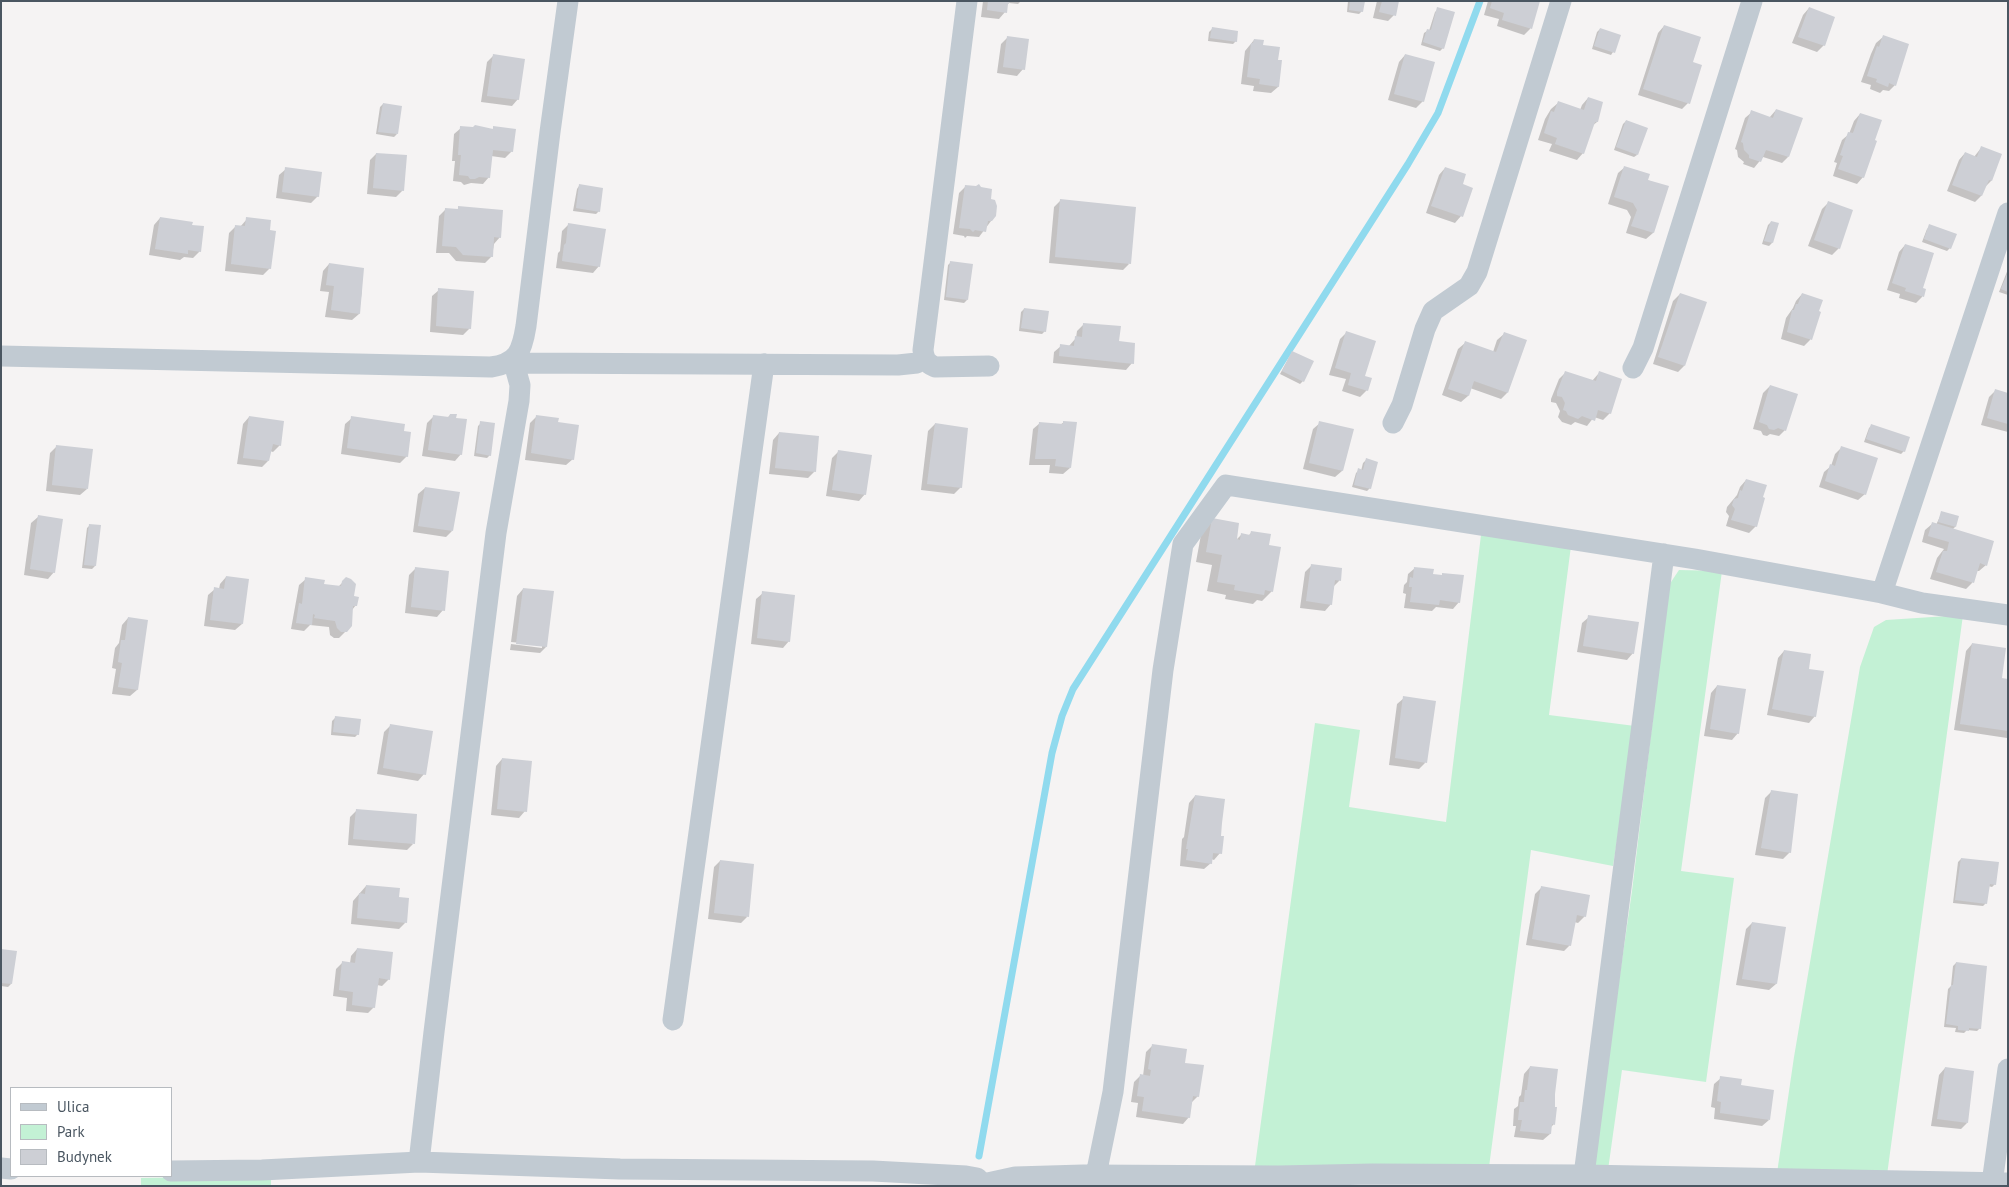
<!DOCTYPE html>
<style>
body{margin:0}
#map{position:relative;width:2009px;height:1187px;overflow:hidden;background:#f5f3f3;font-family:"PT Sans",sans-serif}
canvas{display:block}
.frame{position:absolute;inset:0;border:2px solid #4a5661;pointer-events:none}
.legend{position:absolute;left:10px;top:1087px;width:162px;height:90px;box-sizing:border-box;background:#fff;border:1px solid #b7bbc0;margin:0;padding:6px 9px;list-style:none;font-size:15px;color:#4a5661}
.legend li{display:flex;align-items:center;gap:10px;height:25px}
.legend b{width:25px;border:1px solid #b7bbc0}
</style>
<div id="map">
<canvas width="2009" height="1187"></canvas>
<div class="frame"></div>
<ul class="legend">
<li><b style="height:6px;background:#c1cad2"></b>Ulica</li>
<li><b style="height:14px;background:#c3f1d5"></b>Park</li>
<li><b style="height:14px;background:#cdcfd5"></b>Budynek</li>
</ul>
</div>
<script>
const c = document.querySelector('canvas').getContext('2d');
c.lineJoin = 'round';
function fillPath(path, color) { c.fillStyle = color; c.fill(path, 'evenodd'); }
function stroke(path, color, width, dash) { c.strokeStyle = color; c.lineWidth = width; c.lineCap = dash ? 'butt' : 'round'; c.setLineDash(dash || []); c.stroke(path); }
const green = new Path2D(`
 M1481,535L1571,546L1549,715L1635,726L1613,866L1531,850L1489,1167L1255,1166L1315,723L1360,730L1349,807L1446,822Z
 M1679,570L1722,571L1681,871L1734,878L1706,1082L1622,1070L1608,1170L1592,1168L1632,891L1669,585Z
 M1963,615L1887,1175L1777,1173L1794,1057L1860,667L1874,627L1886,620Z
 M271,1176V1186H141V1178Z`);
const shadow = new Path2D(`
 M983,1H1021L1018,4L1009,3L1007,5L1005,12L999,19L981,17Z
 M1348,1H1364L1362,11L1359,14L1347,12Z
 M1377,1H1398L1394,15L1388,21L1373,18Z
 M1488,1H1539L1530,29L1524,35L1497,26L1499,19L1484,15Z
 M1809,8L1824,45L1817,52L1792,43L1803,15Z
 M1438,9L1443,48L1440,51L1421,45L1424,33L1427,31H1429L1435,12Z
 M1664,26L1691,63L1688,103L1682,109L1638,95L1658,33Z
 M1212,29L1236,41L1233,44L1208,41L1209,32Z
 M1600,29L1613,52L1611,55L1592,49L1597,32Z
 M1883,37L1895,85L1889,91L1883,90L1880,93L1870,89L1871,85L1861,82L1871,54L1876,43Z
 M1007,38L1023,69L1017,76L997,73L1001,44Z
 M1254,40L1277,61H1281L1278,87L1271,93L1253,91L1254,86L1241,84L1245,51Z
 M1405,55L1423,101L1416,108L1388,100L1399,62Z
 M493,56L518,99L512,106L481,102L487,62Z
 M1588,98L1597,122L1592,126L1583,153L1577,160L1549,151L1552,144L1538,140L1545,119L1551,109L1558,103L1580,110L1582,105Z
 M383,104L397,134L394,137L376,134L380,107Z
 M1776,110L1788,157L1782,163L1763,157L1754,168L1743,164L1744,162L1738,157L1737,150L1735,149L1745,118L1752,112L1769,118Z
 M1860,114L1863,177L1857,184L1833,176L1837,163L1834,162L1842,140L1849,134L1854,121Z
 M1626,121L1637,155L1634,157L1614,150L1623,124Z
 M461,128L491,130L494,128L512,151L505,158L491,156L489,177L483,184L471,183L464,185L461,182L453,181L455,161H452L454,134Z
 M1981,148L2001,155L1991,181L1985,187L1981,196L1975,202L1947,191L1959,160L1965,153L1974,157Z
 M376,154L403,190L396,197L367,194L370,160Z
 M1625,167L1647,180L1667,187L1653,233L1646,239L1626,233L1631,217L1627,210L1608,204L1618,173Z
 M1445,168L1461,185V216L1455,223L1426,213L1439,175Z
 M286,169L318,196L311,203L276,198L279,175Z
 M579,186L599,211L596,214L573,211L577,189Z
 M966,186L991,221L979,237L967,236L965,238L964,236L953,234L959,193Z
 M1061,200L1129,264L1123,270L1049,263L1054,207Z
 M1828,203L1839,248L1832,255L1808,246L1822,209Z
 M459,208L500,237L494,244L492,256L485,263L456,261L449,253H436L439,216L445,210H456Z
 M160,218L200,251L193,258L184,257L180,260L149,255L154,225Z
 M247,219L268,231L270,268L263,275L225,271L229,233L236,226L240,227Z
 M1771,222L1772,243L1769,246L1762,244L1768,225Z
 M568,225L599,266L593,273L556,268L558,253L560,251L562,231Z
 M1930,226L1950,248L1947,251L1922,242L1927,229Z
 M1905,245L1922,289L1925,290L1922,297L1916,303L1899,298L1900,294L1887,290L1899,252Z
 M951,262L967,300L964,303L944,300L948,265Z
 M329,264L362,290L359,314L352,320L325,317L329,292L320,291L323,271Z
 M2008,269V295L1999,292Z
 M439,290L470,328L463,335L430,332L432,296Z
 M1680,294L1684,366L1678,372L1653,364L1673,301Z
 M1802,294L1819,313L1810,340L1804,346L1781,339L1786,318L1793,308L1796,301Z
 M1024,309L1045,331L1042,334L1019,331L1021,312Z
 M1084,324L1118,342L1132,363L1126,370L1053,363L1054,352L1061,346H1069L1076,338L1077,331Z
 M1346,333L1364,377L1367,390L1360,397L1342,391L1346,379L1329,375L1340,339Z
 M1504,334L1507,393L1501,399L1470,388L1468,396L1461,402L1442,395L1458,349L1465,343L1493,352L1497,340Z
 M1292,352L1303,381L1300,384L1280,374Z
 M1565,373L1592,381L1599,373L1610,413L1603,420L1594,417L1587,426L1575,422L1571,425L1562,422L1558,417L1560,411L1556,403L1551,402V399L1559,379Z
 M1770,386L1785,430L1779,436L1770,434L1767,436L1763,435L1761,431L1753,429L1763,393Z
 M1995,391L2008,394V432L1981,425L1989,397Z
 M450,415L461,454L455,461L422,456L427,423L434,416L447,418Z
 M537,416L557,423L573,459L566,465L525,460L530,423Z
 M249,417L280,445L273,452L270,451L268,461L262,467L237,464L243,424Z
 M352,418L402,432L407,456L400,463L341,454L345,424Z
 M1064,422L1070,468L1063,474L1049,473L1050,465H1029L1033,429L1040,423L1060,425Z
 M481,423L490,455L487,458L474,456L478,426Z
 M1320,423L1352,430L1342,471L1335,477L1303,469L1313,429Z
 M935,424L961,487L954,494L921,490L928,431Z
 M1872,425L1904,451L1901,454L1864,442L1869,428Z
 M779,433L815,471L808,478L769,474L773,440Z
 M57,446L87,489L80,495L46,491L50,453Z
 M1842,447L1865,494L1858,500L1819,487L1824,472L1831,466L1835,454Z
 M838,452L865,494L859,501L826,496L832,458Z
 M1366,460L1370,488L1367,491L1352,487L1356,473L1359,470L1361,471L1363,463Z
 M1746,480L1756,526L1749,533L1726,526L1729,516L1726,512L1727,507L1737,495L1740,487Z
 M425,488L452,531L446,537L413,532L418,494Z
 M1942,512L1958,517L1955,527L1952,530L1986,565L1979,571H1976L1972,583L1966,589L1930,579L1937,558L1944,549L1922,542L1925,530L1932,524L1936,525Z
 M38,517L54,572L48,579L24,575L31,523Z
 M1212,519L1235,541L1241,535L1248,536L1252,532L1268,546L1272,591L1262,601L1257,600L1253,604L1225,599L1226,595L1207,591L1212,565L1196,562L1202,529Z
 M90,525L95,566L92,569L82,568L87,528Z
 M1312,565L1341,569L1339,581L1333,587L1331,604L1325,611L1300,608L1305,572Z
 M416,568L443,610L437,617L405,613L409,575Z
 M1415,568L1431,575L1441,576L1443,574L1459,602L1453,609L1436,607L1432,611L1404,608L1406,594L1403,593L1404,585L1407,582L1408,574Z
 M226,577L242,624L235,630L204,626L208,595L215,589H219L220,584Z
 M306,579L323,585L338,587L346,579L356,605L352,610L346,631L339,638H334L330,635L329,627L310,625L304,631L291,629L299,585Z
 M523,589L546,647L540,653L510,650L511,644L542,648V645L511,642L517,596Z
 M763,593L789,641L783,648L751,644L756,599Z
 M1589,617L1633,653L1627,660L1577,652L1582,623Z
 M128,618L137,690L130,696L112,694L116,669L112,668L115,648L119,643L122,625Z
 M1972,644L2000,679L2008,680L2007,738L1954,730L1966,651Z
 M1784,651L1808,670L1815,716L1809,723L1767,715L1778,658Z
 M1717,686L1738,733L1732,740L1704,736L1711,693Z
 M1404,698L1425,763L1419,769L1389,765L1397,704Z
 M335,718L358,734L355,737L331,735L332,721Z
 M391,725L424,774L418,781L377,774L384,732Z
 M502,759L525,811L519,818L491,815L496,766Z
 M1771,792L1790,852L1783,859L1755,855L1765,798Z
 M1195,796L1220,823V853L1214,860L1211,859V863L1204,869L1180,866L1182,839L1184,837L1189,803Z
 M357,810L413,844L407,850L348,845L350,817Z
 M1961,859L1995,884L1992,887L1988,886L1986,903L1983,906L1953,903L1958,862Z
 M720,861L747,917L741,923L708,919L714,867Z
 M366,886L398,898L405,923L399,929L351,924L353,901Z
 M1541,888L1585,916L1578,923L1574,922L1570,945L1564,951L1526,945L1535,894Z
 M1752,923L1785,928L1776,984L1769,990L1736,985L1746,929Z
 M357,949L389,979L382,986L377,985L374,1007L368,1013L346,1011L347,998L333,996L336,969L343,962L350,963L351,956Z
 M1,950L11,984L8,987L1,986Z
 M1956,963L1980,1028L1977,1031L1967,1030L1964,1033L1955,1032L1956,1028L1944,1027L1948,989L1951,986L1953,966Z
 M1153,1045L1184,1064L1198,1096L1191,1103L1189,1117L1183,1124L1136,1117L1138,1103L1131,1102L1134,1082L1140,1076H1143L1146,1052Z
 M1530,1067L1554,1094V1124L1551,1127L1550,1134L1543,1140L1514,1137L1516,1126H1513L1514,1109L1518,1106L1519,1097L1521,1095L1524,1074Z
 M1945,1068L1967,1123L1961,1129L1931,1126L1939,1075Z
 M1721,1078L1769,1120L1762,1126L1714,1119L1715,1108L1711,1107L1714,1084Z`);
const stream = new Path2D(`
 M979,1156L1052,753L1062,716L1073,689L1408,164L1438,113L1480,1`);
const building = new Path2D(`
 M988,1H1011L1008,4L1007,13L987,10Z
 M1350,1H1365L1363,12L1349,10Z
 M1382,1H1399L1396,16L1379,12Z
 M1492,1H1540L1532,29L1502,20L1504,13L1490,8Z
 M1437,7L1455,12L1444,49L1423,42L1427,29L1431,30Z
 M1809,7L1835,17L1825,46L1798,37Z
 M1664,25L1701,37L1693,62L1702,65L1690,104L1643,89Z
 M1212,27L1238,31L1237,42L1210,38Z
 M1600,28L1621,35L1615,53L1594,46Z
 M1883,35L1909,44L1896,86L1889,83L1888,87L1876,82L1877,79L1867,76L1877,46L1879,47Z
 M1007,36L1029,39L1025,70L1003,67Z
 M1254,39L1264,40L1263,45L1280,47L1278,60H1282L1279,87L1259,84L1260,79L1247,77L1251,43H1253Z
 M493,54L525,59L519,100L487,96Z
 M1405,54L1435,62L1424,102L1394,94Z
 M1588,97L1603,102L1598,122H1595L1584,154L1555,144L1557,138L1544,133L1551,111L1554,112L1558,101L1584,110Z
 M383,103L402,106L398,134L378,132Z
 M1776,109L1803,118L1789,157L1766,150L1761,162L1749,158V155L1744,150L1743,143L1741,142L1751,110L1773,118Z
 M1860,113L1882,120L1875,140L1877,141L1864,178L1838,169L1843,156L1840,155L1848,132L1853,133Z
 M1626,120L1648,128L1638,155L1616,147Z
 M475,125L493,129V126L516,129L513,152L493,150L490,178L479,177L475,179H470L468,176L459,175L461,155H458L460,126L473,127Z
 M1981,146L2002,154L1992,181L1989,180L1982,196L1952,185L1965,152L1977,157Z
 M376,153L407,155L404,191L373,188Z
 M1624,166L1650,174L1648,180L1669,186L1654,233L1631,226L1637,210L1633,203L1614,197Z
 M285,167L322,172L319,197L282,192Z
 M1445,167L1466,174L1463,184L1473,188L1463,217L1431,206Z
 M579,184L603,188L600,212L576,208Z
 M979,184L981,187L992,189L991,199L995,200L997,206L996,216L992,221H988L986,232L975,230L973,232L970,229L959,228L965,185L976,186Z
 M1060,199L1136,207L1131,264L1055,257Z
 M1828,201L1853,210L1840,249L1814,240Z
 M458,206L503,210L501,238L494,237L493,257L463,255L456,247L442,246L445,208L458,209Z
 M160,217L193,222L192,225L204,226L201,252L188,250V254L155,249Z
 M246,217L271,220L270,230L276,231L271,269L231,264L235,225L245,226Z
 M1771,221L1779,223L1773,243L1764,241Z
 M568,223L606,229L600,267L562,261L564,245L566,243Z
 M1929,224L1957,234L1951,249L1924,239Z
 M1905,244L1934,253L1923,288L1926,289L1924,297L1905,291L1906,288L1892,283Z
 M950,261L973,264L968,300L946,297Z
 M329,263L364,268L360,314L331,310L334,286L326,285Z
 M2008,272V292L2001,289Z
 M438,288L474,291L471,329L436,326Z
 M1680,293L1707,302L1685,366L1658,357Z
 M1802,293L1823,300L1819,311L1821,312L1812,340L1787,332L1792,310H1794L1796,304H1798Z
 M1024,308L1049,311L1046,332L1021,328Z
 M1083,323L1121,326L1119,341L1135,343L1134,364L1059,356L1060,344L1074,346L1075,336L1082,337Z
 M1346,331L1376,341L1365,376L1372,378L1368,391L1348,385L1351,373L1335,368Z
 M1504,332L1527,340L1508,393L1474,381L1469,396L1448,389L1465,341L1496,352Z
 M1292,351L1314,361L1304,382L1282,371Z
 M1565,371L1596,381L1599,371L1622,379L1611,414L1598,410L1595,421L1582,416L1578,419L1568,415L1566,411L1563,410L1565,403L1562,397L1557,396V392Z
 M1770,385L1798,394L1786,431L1778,428L1774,430L1769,429L1767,425L1759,422Z
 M1995,389L2008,393V424L1987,418Z
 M450,414H457L456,418L467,419L462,455L428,450L433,415L449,417Z
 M536,415L559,418L558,422L579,425L574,460L531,453Z
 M249,416L284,421L281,446L273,444L269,461L243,458Z
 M351,416L405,424L404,431L411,432L408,457L347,448Z
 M480,421L495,423L491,456L476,453Z
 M1063,421L1077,422L1071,468L1055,466L1056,459H1035L1039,422L1063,424Z
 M1319,421L1354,429L1343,471L1309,463Z
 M935,423L968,428L962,488L927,484Z
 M1871,424L1910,437L1905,452L1866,439Z
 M779,432L819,436L816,472L775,468Z
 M56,445L93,449L88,489L52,485Z
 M1841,446L1878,458L1866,495L1825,481L1830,464L1835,466Z
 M838,450L872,455L866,495L832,490Z
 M1366,458L1378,462L1371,489L1354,485L1358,468L1363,470Z
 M1746,479L1767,485L1763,497L1765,498L1757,527L1731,520L1735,509L1732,505L1734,499L1738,498L1740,490L1742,491Z
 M425,487L460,492L453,531L418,526Z
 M1941,511L1959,516L1956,527L1938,522Z
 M38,515L63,519L55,573L30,569Z
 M1212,518L1239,523L1237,539L1240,540L1241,533L1250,535L1251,531L1271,534L1269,545L1281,547L1273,592L1265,590L1264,595L1234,590L1235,585L1217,582L1222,555L1206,552Z
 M1932,522L1994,541L1987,566L1980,563L1974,583L1936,572L1943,551H1947L1949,542L1928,536Z
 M89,524L101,525L96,566L84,565Z
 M1311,564L1342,568L1341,581L1335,580L1332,605L1306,601Z
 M415,567L449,571L445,611L411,607Z
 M1414,567L1434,569L1433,574L1442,575V573L1464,575L1460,603L1440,600L1439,605L1410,602L1412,587H1409L1410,577L1413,578Z
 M226,576L249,579L243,624L210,620L214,587L224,589Z
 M305,577L325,580L324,584L341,586L342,581L346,577L351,579L356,584L354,596L359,597L357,606H353L352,626L347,632H341L337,628L335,621L314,618L315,615L313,614L312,625L296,623L299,603L302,604Z
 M523,588L554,591L547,647L516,644Z
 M762,591L795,595L790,642L757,638Z
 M1588,615L1639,622L1634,654L1583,646Z
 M128,617L148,620L138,690L118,687L122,663L118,662L121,640H125Z
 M1972,643L2006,648L2002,678L2008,679V731L1960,724Z
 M1784,650L1811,654L1809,669L1824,671L1816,717L1772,709Z
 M1717,685L1746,689L1739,734L1710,729Z
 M1403,696L1436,701L1427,763L1395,758Z
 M335,716L361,719L359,735L333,732Z
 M390,724L433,731L426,775L383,768Z
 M502,758L532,761L527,812L497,809Z
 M1771,790L1798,794L1791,853L1761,848Z
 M1195,795L1225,799L1222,823L1221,836H1224L1222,854L1213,853L1212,864L1186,860L1188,849H1186Z
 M356,809L417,814L415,844L353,839Z
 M1961,858L1999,862L1996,885L1990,884L1987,904L1955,900Z
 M720,860L754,864L749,917L714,913Z
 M366,885L400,888L399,897L409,898L407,923L357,918L359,893L365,894Z
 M1541,886L1590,895L1586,917L1577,915L1571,946L1532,939Z
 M1752,922L1786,927L1777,984L1742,979Z
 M357,948L393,952L390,980L379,978L375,1008L352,1005L353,992L339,990L342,961L355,963Z
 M1,949L17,951L12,984L1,983Z
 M1956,962L1987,966L1981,1029L1969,1028V1031L1958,1030V1026L1946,1024L1951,985H1953Z
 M1152,1044L1187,1049L1185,1063L1204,1065L1199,1097L1193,1096L1190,1118L1142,1111L1144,1097L1137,1096L1140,1074L1150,1076L1151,1070L1148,1069Z
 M1530,1066L1558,1069L1555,1094V1107H1557L1555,1125L1552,1124L1551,1134L1520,1131L1522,1120H1518L1520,1102H1524L1525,1090H1527Z
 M1945,1067L1974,1071L1968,1123L1937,1119Z
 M1720,1076L1742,1079L1741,1085L1774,1090L1770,1120L1720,1113L1721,1102L1717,1101Z`);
const street = new Path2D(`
 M967,1L923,350C924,359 926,363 935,367L989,366
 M2008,213L1882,593L1922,603L2008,615
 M1,356L491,367C518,363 522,351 526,326L550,132L568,1
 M513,360L523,363L898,365L917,363L923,358
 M1633,368L1643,348L1752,1
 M1393,423L1402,405L1425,329L1433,311L1469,286L1477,272L1561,1
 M673,1020L764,364
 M419,1162L434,1032L496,533L519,401L520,385L513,360
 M1,1168L11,1169
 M171,1171L262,1170L419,1162L620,1169L873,1171L966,1176L977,1178L983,1184L1015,1177L1083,1175L1279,1176L1372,1174L1584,1175L2008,1183
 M1096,1175L1113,1092L1163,670L1183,544L1226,485L1695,559L1882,593
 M1584,1175L1664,554
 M1992,1183L2008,1069`);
fillPath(green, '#c3f1d5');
fillPath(shadow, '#0003');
stroke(stream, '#90daee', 7);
fillPath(building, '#cdcfd5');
stroke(street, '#c1cad2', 21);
</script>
